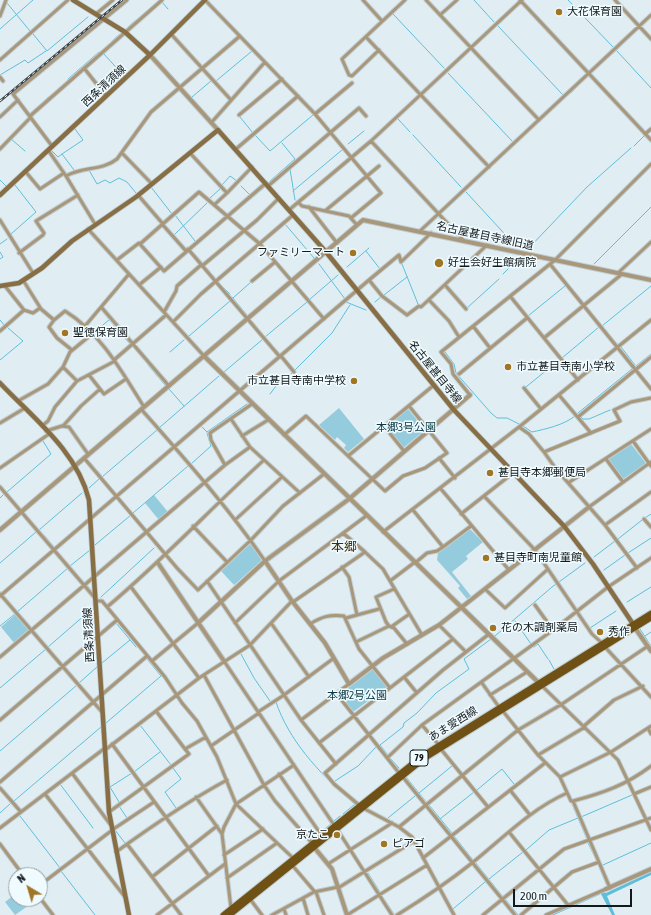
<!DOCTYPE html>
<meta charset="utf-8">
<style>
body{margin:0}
#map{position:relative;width:651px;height:915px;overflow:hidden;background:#e0eef3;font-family:"Asap Condensed",sans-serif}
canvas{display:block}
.north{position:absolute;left:8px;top:867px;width:40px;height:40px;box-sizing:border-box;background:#effbff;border:1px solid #97a0a3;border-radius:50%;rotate:322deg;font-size:11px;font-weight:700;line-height:16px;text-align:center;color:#13181a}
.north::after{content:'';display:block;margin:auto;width:14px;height:18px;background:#a07625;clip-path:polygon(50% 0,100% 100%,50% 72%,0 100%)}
.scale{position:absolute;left:513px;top:889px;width:119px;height:18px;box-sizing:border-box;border:2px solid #13181a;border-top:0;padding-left:5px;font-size:12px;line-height:14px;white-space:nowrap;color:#13181a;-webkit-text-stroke:3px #effbff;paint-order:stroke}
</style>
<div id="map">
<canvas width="651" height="915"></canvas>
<div class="north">N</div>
<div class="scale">200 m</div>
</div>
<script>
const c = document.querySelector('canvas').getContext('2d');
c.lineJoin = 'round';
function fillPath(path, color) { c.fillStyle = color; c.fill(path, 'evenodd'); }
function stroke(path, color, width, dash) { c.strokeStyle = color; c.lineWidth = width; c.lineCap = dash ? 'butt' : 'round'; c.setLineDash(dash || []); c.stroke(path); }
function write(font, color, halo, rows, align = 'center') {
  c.font = font + ' "Asap Condensed","Noto Sans JP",sans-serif'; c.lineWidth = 3; c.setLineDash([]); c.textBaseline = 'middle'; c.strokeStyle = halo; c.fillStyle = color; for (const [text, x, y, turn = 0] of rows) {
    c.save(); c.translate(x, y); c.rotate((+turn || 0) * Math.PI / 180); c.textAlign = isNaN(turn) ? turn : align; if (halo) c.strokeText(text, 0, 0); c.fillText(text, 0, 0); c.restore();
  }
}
const green = new Path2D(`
 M339,408L364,439L348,452L344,448L346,445L337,437L335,440L319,425Z
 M408,409L425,430L403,448L386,427Z
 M631,444L645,462V464L623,479L608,459Z
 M154,495L168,512L159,520L145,503Z
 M470,529L483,542L466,556L468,559L452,572L471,596L467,599L458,588L460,586L437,560L438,553Z
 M250,544H252L261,559V561L234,585L221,571Z
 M16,614L30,630L15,644L1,627Z
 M373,669L387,687L353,712L340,694Z
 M14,895L16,899H38L15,915L5,902Z`);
const water = new Path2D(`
 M651,872V875L607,896L615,915H612L601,894L554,915H549L602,891L606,893Z`);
const stream = new Path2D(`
 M474,0L494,22
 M568,0L613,47
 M162,2L168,9
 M7,3L30,31
 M395,7L399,3
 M393,14L444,68
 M139,18L158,2
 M382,19L393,9
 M498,26L563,95
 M642,26L651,17
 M128,27L136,20
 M0,29L33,0
 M33,34L47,51L88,17
 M366,34L380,21
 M112,41L120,34
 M624,42L639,28
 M616,50L651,88
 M103,53L124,76
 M612,54L621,46
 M261,56L316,112
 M608,58L610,56
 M592,72L605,60
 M448,73L513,142
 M0,75L25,60L28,63L46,51
 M68,79L99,52
 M216,81L252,51
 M571,93L589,75
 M192,97L211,81
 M564,99L569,94
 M38,107L48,97
 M553,109L561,101
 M240,117L253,133
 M398,119L410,132
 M541,120L548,114
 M255,135L270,151L313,115
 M413,135L461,187
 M11,139L25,151
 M348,144L364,131
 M634,146L644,136
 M51,150L58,157L62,154L74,170
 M62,154L83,140L75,129
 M290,169L295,200
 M89,170L97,184L105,180L110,183L119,178L127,182L136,193
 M0,180L6,186
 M270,181L295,159L282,143
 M222,185L230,176L237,181
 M241,186L250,195
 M151,187L172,214
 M293,191L342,150
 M466,192L513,243
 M209,199L221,188
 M175,215L195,241
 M230,216L265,187
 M287,218L289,216
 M223,222L227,218
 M285,224L314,258
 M244,229L261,214
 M11,234L36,212L15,185
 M174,235L207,203
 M0,244L7,239
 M225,244L241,231
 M191,250L203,263
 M527,250L587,187L631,148
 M366,251L380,269
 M0,252L3,257L0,259
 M319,264L345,299
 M402,264L418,304
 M594,264L651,207
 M205,266L216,279
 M347,267L369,248
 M503,274L521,256
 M218,282L230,294
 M569,285L573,290
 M575,292L584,303
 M384,295L407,277
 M232,297L247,315
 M233,298L251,282
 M309,300L338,275
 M346,302L366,310
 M375,302L381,297
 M587,307L617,344
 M467,308L499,279
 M167,311L175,296
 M528,316L565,286
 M0,320L5,326
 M251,320L257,327
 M113,324L130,344L115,357
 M602,326L651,286
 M96,331L110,319L111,321
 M189,336L230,301
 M133,342L163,315
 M133,346L147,363
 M621,347L635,365
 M170,352L184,340
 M445,352L454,364L456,373L491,413L497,418H507L519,424
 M280,354L265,337L307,302
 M562,358L599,327
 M0,360L23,341L7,327
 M148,365L165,385
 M636,366L651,354
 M295,370L332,333L350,305
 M224,372L263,339
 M457,374L471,362
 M526,387L559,360
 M169,389L184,406
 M270,394L276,386L292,373
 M578,413L632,369
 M581,417L583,419H589L610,410
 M201,426L207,432L247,404
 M523,426L532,432C546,429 564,425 575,416
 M159,428L219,376
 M88,460L102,476
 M191,464L211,446L207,433
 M102,477L157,430
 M89,488L99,479
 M7,492L51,454L43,441
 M7,493L21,509
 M0,498L4,494
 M24,513L38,529
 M133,513L188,466
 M645,518L651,514
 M39,530L82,493
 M44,535L54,547
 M618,539L642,520
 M95,545L131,515
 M56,550L68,564
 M628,553L651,538
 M594,557L615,541
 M0,563L36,532
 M69,565L84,583
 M70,566L90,550
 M604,570L625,555
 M87,585L93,593
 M101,597L154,548
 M627,602L651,587
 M17,612L68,568
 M515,621L531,644
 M116,623L136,647
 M0,626L15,614
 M590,628L616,611
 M640,629L651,646
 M495,636L552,587L585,563
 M645,636L651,632
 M594,638L598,642
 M48,647L93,608
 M534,647L538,644L548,659
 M606,650L618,663
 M241,654L254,678L270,701
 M549,660L554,669
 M102,663L130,640
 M79,683L97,667
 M0,688L46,649
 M276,702C288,739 319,773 348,798
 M106,723L161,676L147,659
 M140,725L171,765
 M0,751L77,685
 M388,755L380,745L403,727L404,723L417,713L436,693L469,669L464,659L491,639
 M390,758L399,768
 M173,768L181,779L165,792L176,808
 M134,772L160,752
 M74,773L103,752
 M406,777L427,803
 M65,780L71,776
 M335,781L358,766L376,747
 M60,784L93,828
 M477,790L502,769L514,784
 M419,793L452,766
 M14,801L101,727
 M119,802L110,787L132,773
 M572,804L587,839
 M429,805L452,833
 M119,806L127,818
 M0,813L11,803
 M343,814L355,804L352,802
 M20,816L60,868
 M581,817L632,795
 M388,818L415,796
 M440,819L474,792
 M334,821L340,816
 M115,830L125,843
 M321,832L331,824
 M454,836L473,860
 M588,843L597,861
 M526,850L549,830L578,818
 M475,862L503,897
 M598,864L607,886
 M603,865L651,843
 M61,871L95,915
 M368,873L380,892
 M489,879L523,852
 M316,890L335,886
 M308,893L312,891
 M303,896L305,895
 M382,896L394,914
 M505,899L518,915
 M295,901L298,899
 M284,907L293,902
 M453,909L485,882
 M269,915L282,908
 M350,915L364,906`);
const minor = new Path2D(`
 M205,0L315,114L381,193L351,218
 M363,0L382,21
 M426,0L539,120
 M520,0L651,140
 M615,0L651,39
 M96,14L113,0
 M440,15L457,0
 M0,16L6,0
 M171,34L231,100
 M366,37L489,167
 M379,50L352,76L349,75L342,59L405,0
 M0,60L68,0
 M84,68L106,96
 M0,77L3,81
 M315,114L352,83
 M239,115L282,79
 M30,116L162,0
 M0,117L18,100
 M211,123L265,62
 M645,134L651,129
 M371,141L463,240
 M52,146L13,94L127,0
 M0,149L31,117
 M236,149L298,96
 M48,150L66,176L95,224
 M122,153L152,184
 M190,153L227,193L214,205
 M25,171L40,189L64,173
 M66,176C84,166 102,171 117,159L151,112L240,36
 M268,186L359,108L366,116
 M227,193L252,167
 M138,195L163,224
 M298,202L302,206L349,216L357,225
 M309,207L337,243
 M289,210L371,141L522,0
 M325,211L379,166
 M0,220L33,273
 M162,224L186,251
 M88,229L204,356
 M420,231L651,15
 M140,244L199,192L260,244L324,319
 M188,249L280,357
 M19,253L43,235L44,233L36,221L78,195
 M117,260L139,243L164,271L266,183
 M550,264L651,389
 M202,266L257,220L279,198
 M618,273L651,242
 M23,280L41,309L54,320L65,311C101,333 122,372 144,407
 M369,280L399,255L401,262L431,233
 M252,281L275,262
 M139,285L161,267
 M445,285L466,309
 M5,286L24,310
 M510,296L578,380
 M429,300L449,321L459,337
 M102,308L169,386
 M164,312L176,291L177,286L201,265
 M54,320L49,327L57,338L72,350
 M173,322L201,294L293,215
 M85,326L129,274
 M473,326L490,348
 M0,331L24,310L33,313L40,308
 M544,338L622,274
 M281,356L294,372
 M114,360L166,315
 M63,367L77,381
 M459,374L527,318
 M89,375L104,394L126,379
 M524,388L541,409
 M470,395L453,374L451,364L441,352L555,260L651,164
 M559,395L591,433
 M18,401L48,384L63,367L70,352L92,334
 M141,409C184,458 228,507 265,561
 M578,417L651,357
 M231,419L250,447L300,493
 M0,423L25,408
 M42,426L48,421L55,407L77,381L115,361
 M63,426L81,406L100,389
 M384,426L404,451
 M519,427L529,434L544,452L556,469L605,525L637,568
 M46,431L62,426L69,427L88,454
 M284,435L306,416L385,491L403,476L425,468L447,453L409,406
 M242,436L268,420
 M633,441L651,466
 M544,452L620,421L614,410L631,402L651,398
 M348,456L434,385
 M84,458L177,568L198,590L251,540L283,506L324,474
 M439,458L455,478
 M606,459L623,482
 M225,465L211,440L210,433L252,404
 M0,468L49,434
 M568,483L651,429
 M0,487L95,598
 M441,489L509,570
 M484,496L535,550L592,634L602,643
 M589,507L651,462
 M413,510L443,547L471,526
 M461,514L513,473
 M644,519L651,527
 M235,520L282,477
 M605,525L651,492
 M193,526L227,562
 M383,532L519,427L651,320
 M365,552L383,569L390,581
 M415,562L390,581L422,635
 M415,563L427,553L437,551L443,547
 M342,567L349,577L357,615
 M95,576L225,465L250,447
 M207,581L301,720L336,764
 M131,587L199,678
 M394,589L376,597L386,622L389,626L394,628L407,644
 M485,589L505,608L548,569
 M0,594L102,712
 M0,596L369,280L382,296L407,315L419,306L421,307L487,245
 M96,601H102L107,607L165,677L182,703L197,721L217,757L236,804L293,858
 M293,602L365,552L343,533
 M535,605L553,630
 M107,607C162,561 211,508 264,460
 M346,618L379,609
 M235,623L279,581L366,516
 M271,623L309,677
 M310,624C321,617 330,614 344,616L359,649L390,688
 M439,625L466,652
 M391,627L408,615
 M356,642L389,626
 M605,647L651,697
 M0,657L95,576
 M152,661L198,623
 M224,661L334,825
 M204,675L264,785L275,801L312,843
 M404,677L417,693
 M482,683L499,707
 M542,686L618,760L651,830
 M336,693L399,773
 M490,695L527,672
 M502,710L538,755L560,777L571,801H573L610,888
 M156,711L185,749
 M258,712L284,695L334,658
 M0,720L117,620
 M301,720L349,684
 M422,725L438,744
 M584,726L614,700L643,686
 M648,728L651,734
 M319,743L453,639
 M112,744L209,876
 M211,746L259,713
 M440,748L488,807
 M105,750L199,678L250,645L292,601
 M538,755L585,727
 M387,758L422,725L553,630L608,587L651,558
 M72,773L110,824
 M279,774L322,836
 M402,776L515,915
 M560,777L611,752L651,726
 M0,782L147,656
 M0,788L21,812
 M510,790L530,815
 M45,794L125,897
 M634,794L651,787
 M196,797L222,834
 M573,801C603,793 626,785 651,766
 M359,805L334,784L325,773L443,670L489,634
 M363,808L399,827L412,837L454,915
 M109,812L189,754L185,749L206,737
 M399,827L518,730L562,704L648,646
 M0,828L105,748
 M337,829L392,915
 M112,830L154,802
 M509,832L568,905
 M0,844L23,875
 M127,844L181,915
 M116,852C152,826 188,801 227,780
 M224,855L263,829
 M423,858L545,763
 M328,864L392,823
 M292,865L315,892
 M152,877L217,826
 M227,878L277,843
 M40,885L111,831
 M338,888L414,841
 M316,892L324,915
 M40,898L53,915
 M303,898L308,915
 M250,899L262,915
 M231,908L222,834L224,827L236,804L294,765
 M284,909L286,915
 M157,915L225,864
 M272,915L314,892L338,887
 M347,915L427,865
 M397,915C423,899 448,882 472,863C503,838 531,809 567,793
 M483,915L564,849L651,818
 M521,915L572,872L599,862
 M546,915L606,889`);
const tertiary = new Path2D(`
 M150,55L218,130
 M204,356L540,684
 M0,530L363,220L651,280
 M265,561L292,601L325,643L349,684L383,658L439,625L589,507
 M158,563L224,661
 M198,623L265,561L349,499L470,395
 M635,628L651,651
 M313,846L332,869L347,915
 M606,889L651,869`);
const secondary = new Path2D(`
 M73,0L125,32L150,55
 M0,195L150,55L205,0
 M0,286L19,283L42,268L72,241L136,197L218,130L326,252L454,410L564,526L593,564L635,627
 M0,383C33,418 77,451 89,500L109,812L129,915`);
const primary = new Path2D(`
 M223,915L423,755L651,613
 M230,915L424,759L651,618`);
const rail = new Path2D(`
 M0,101L122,0`);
const markers = [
 [559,12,4,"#a07625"],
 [353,253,4,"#a07625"],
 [439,263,5,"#a07625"],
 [65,333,4,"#a07625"],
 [508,367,4,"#a07625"],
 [354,381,4,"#a07625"],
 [490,473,4,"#a07625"],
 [486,558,4,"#a07625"],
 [493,628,4,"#a07625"],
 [600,632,4,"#a07625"],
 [337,835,4,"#a07625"],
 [384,844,4,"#a07625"]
];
const shields = [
 [419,758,18]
];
const shieldNames = [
 ["79",419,758]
];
const poiNames = [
 ["大花保育園",567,12],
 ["ファミリーマート",345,253,"right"],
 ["好生会好生館病院",448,263],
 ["聖徳保育園",73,333],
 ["市立甚目寺南小学校",516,367],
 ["市立甚目寺南中学校",346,381,"right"],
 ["甚目寺本郷郵便局",498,473],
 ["甚目寺町南児童館",494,558],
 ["花の木調剤薬局",501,628],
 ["秀作",608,632],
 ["京たこ",329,835,"right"],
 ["ピアゴ",392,844]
];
const streetNames = [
 ["西条清須線",104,86,-43],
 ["名古屋甚目寺線旧道",485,236,12],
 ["名古屋甚目寺線",435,372,51],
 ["西条清須線",89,635,-93],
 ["あま愛西線",453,724,-32]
];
const parkNames = [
 ["本郷3号公園",406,428],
 ["本郷2号公園",357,696]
];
const quarterNames = [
 ["本郷",344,547]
];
fillPath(green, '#95ccdd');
fillPath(water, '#5ebeda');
stroke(stream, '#5ebeda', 1);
stroke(minor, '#bfccd0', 5);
stroke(tertiary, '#bfccd0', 6);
stroke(secondary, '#bfccd0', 6);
stroke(primary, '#bfccd0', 7);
stroke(minor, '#a8977b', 3);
stroke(tertiary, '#a8977b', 4);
stroke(secondary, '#886e44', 4.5);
stroke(primary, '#705115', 5);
stroke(rail, '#3e4548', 2.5);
stroke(rail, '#effbff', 1, [3]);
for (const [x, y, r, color] of markers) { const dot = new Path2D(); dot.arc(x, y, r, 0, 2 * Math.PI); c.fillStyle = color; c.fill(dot); stroke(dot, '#effbff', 1.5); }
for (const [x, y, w] of shields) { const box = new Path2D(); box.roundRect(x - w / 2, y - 8, w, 16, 3); c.fillStyle = '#effbff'; c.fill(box); stroke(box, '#13181a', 1); }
write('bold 10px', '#13181a', null, shieldNames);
write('11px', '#13181a', '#effbff', poiNames, 'left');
write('11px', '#13181a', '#effbff', streetNames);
write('11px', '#0c3945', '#effbff', parkNames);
write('13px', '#412d06', '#effbff', quarterNames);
</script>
